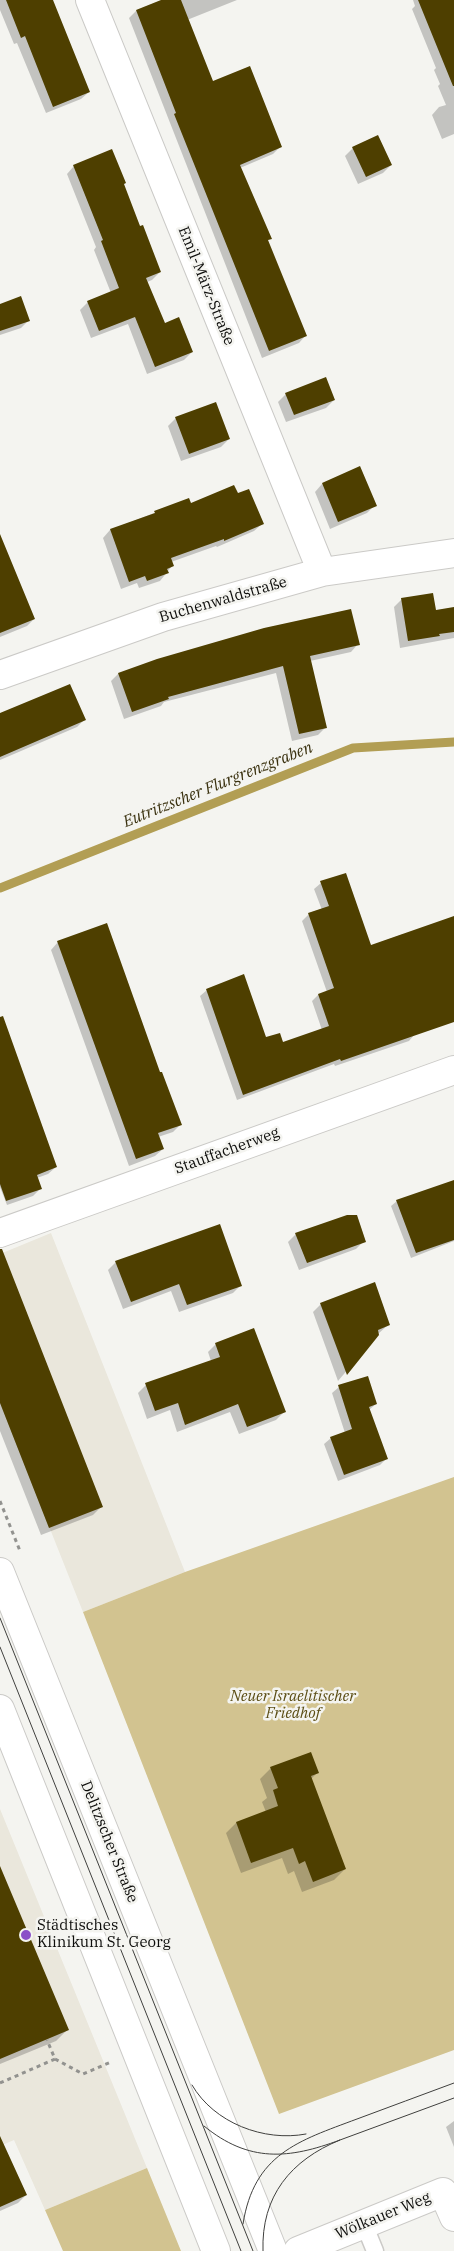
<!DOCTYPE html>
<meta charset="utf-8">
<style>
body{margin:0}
canvas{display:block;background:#f4f4f0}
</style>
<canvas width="454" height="2251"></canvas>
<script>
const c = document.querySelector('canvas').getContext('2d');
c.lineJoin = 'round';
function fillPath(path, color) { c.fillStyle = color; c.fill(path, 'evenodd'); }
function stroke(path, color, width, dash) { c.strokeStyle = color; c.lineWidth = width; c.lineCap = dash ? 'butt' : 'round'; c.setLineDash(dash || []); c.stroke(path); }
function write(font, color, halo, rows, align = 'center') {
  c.font = font + ' "IBM Plex Serif",serif'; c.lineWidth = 5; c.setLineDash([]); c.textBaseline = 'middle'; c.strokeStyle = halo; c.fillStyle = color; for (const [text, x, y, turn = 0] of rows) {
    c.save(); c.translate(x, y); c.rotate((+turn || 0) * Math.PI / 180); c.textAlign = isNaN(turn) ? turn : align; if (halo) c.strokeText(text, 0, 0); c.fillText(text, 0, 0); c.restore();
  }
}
const built = new Path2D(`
 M51,1233L185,1572L83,1612L0,1403V1254Z
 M0,1809L147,2168L45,2210L14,2140L0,2146Z`);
const green = new Path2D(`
 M454,1477V2050L279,2114L83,1612L185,1572Z
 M147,2168L181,2251H63L45,2210Z`);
const shadow = new Path2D(`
 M0,0H52L89,92L81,99L46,113L17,43L14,44L0,10Z
 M164,0H237L187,20L212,82L280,147L273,154L240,168L270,238L267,241L306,335L299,343L262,358L129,18L136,11Z
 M413,0H454V134L442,139L432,115L439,107L446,105L438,86L440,84L434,70L436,68L412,9L415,6Z
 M353,148L391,165L383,173L358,184L345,156Z
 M74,166L122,185L160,272L152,280L147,282L164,324L192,352L184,360L147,374L128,324L91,338L80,310L88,302L111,293L94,250L96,247L67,174Z
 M0,305L29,320L21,328L0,335Z
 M286,394L334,400L326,408L286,422L278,402Z
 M176,418L229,439L221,447L181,461L168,426Z
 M322,484L375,505L367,513L330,529L315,492Z
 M237,495L262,524L254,531L217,547L216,546L171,562L172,566L160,581L139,588L137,583L121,589L103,538L110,530L188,500L190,505Z
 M0,563L34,619L27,626L0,637Z
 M402,599L435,612L454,609V638L400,648L394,607Z
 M358,644L351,652L310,661L326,727L318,735L292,741L276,673L164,702L161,706L124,719L111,681L118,674Z
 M0,713L84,720L77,727L0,760Z
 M321,883L370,946L403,934L404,936L454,919V1021L415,1034L409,1041L335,1066L334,1064L237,1100L200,996L207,990L265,1039L283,1044L322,1030L312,1001L318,995L327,992L302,921L309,914L322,910L314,889Z
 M58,942L159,1074L180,1125L173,1132L158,1137L163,1149L155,1156L129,1166L51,950Z
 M0,1048L56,1167L48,1174L37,1178L40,1189L33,1196L7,1205L0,1187Z
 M454,1182V1241L411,1258L391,1206L397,1201Z
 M296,1234L364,1241L356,1249L299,1270L288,1242Z
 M0,1255L101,1507L93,1515L41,1535L0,1431Z
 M116,1262L241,1285L233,1293L179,1312L171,1291L123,1309L108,1270Z
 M321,1304L388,1325L378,1334L338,1381L313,1312Z
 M216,1344L284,1412L276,1420L239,1434L230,1412L177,1432L170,1410L147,1419L138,1393L146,1385L211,1361L208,1352Z
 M339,1387L376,1404L369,1410L387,1458L380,1465L338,1481L324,1444L331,1438L345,1433L332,1393Z
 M271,1768L317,1773L311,1779L345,1869L334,1880L302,1892L294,1871L288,1874L282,1858L241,1873L226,1833L236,1823L266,1812L262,1802L267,1798L260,1779Z
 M0,1888L67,2030L56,2041L0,2064Z
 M454,2121V2147L446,2127Z
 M0,2155L26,2195L18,2203L0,2211Z`);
const stream = new Path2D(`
 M0,888L353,748L454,742`);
const building = new Path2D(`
 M6,0H53L90,92L53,107L25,36L21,38Z
 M161,0H181L213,81L250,66L282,147L240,165L272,239L268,240L307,336L269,351L174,114L176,113L136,10Z
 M418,0H454V86H453Z
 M378,135L392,165L366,177L352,147Z
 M112,149L126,183L124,184L140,226L143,225L161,272L146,278L165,323L179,317L193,352L155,367L135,317L99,331L87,301L119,288L101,241L103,240L73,165Z
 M21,296L30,321L0,331V304Z
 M326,377L335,400L294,415L285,393Z
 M216,402L230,439L189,454L175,417Z
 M360,466L377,506L338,522L322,483Z
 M234,485L238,493L249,489L264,524L224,541V539L171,558L174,566L167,569L169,573L147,581L145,576L129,582L110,529L155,513L154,511L189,498L191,503Z
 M0,534L35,619L0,633Z
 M433,593L436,610L454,607V632L439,634L440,636L408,641L401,598Z
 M351,609L360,645L310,656L327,728L299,734L283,666L168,697L169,699L132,712L118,673L157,659L264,628Z
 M70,684L86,720L0,757V713Z
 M346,873L371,945L454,916V1022L341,1061L340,1059L243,1095L206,989L244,974L266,1037L280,1033L283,1042L329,1026L318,994L334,988L308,913L329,906L320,881Z
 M107,923L160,1072H162L182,1125L158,1133L164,1149L136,1159L57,941Z
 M3,1016L57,1167L37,1175L42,1189L6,1201L0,1184V1017Z
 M454,1180V1240L416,1253L396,1200Z
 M347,1215H357L366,1242L307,1263L295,1233Z
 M220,1224L242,1286L187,1305L179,1284L131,1302L115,1261Z
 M0,1249H2L103,1507L49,1528L0,1403Z
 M375,1282L390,1325L378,1330L379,1335L347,1375L320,1303Z
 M254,1328L286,1412L247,1427L238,1404L185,1425L178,1403L155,1411L145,1383L220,1357L215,1343Z
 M368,1376L377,1404L369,1407L388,1459L344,1475L330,1437L352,1429L338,1385Z
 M311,1752L319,1773L311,1776L346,1869L313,1882L305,1861L299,1864L293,1848L251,1863L236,1822L278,1806L273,1790L278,1788L270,1767Z
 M0,1866L69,2030L0,2059Z
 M0,2136L27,2195L0,2207Z`);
const path = new Path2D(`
 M0,1501L20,1551
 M55,2059L83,2074L111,2062
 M0,2083L55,2059L47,2040`);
const service = new Path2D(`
 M364,2224L375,2251`);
const minor = new Path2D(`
 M90,0L322,572
 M0,675L163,617L322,572L454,553
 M0,1233L454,1070
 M298,2251L443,2192L454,2217`);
const secondary = new Path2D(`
 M0,1572L273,2251
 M0,1709L216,2251`);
const tram = new Path2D(`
 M0,1618L253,2251
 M0,1647L241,2251
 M192,2085C214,2123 264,2142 306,2134
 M204,2126C249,2163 289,2159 340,2140C291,2160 261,2196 263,2251
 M340,2140L454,2098
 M243,2224C254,2154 298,2141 357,2119C389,2107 422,2095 454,2083`);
const markers = [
 [26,1935,6,"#8b50c7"]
];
const streetNames = [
 ["Emil-März-Straße",206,286,68],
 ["Buchenwaldstraße",223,600,-16],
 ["Stauffacherweg",227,1151,-20],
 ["Delitzscher Straße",109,1842,68],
 ["Wölkauer Weg",383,2216,-22]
];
const parkNames = [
 ["Neuer Israelitischer",293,1697],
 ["Friedhof",293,1714]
];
const poiNames = [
 ["Städtisches",37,1926],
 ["Klinikum St. Georg",37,1943]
];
const waterNames = [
 ["Eutritzscher Flurgrenzgraben",218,785,-22]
];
fillPath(built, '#eae7dc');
fillPath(green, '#d2c390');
fillPath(shadow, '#0003');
stroke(stream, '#b29e54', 9);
fillPath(building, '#4e3f00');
stroke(service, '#cbcac7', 19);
stroke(minor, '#cbcac7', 30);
stroke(secondary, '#cbcac7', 30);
stroke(path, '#92928f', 3, [4, 4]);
stroke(service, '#fff', 16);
stroke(minor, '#fff', 28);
stroke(secondary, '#fff', 28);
stroke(tram, '#40403e', 1);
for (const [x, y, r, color] of markers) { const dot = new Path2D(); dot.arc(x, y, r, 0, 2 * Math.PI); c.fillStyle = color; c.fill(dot); stroke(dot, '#f4f4f0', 2); }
write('15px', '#0d0d0b', '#f4f4f0', streetNames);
write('italic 15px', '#5b4d14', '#f4f4f0', parkNames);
write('15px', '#0d0d0b', '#f4f4f0', poiNames, 'left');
write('italic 16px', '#3a310f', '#f4f4f0', waterNames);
</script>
